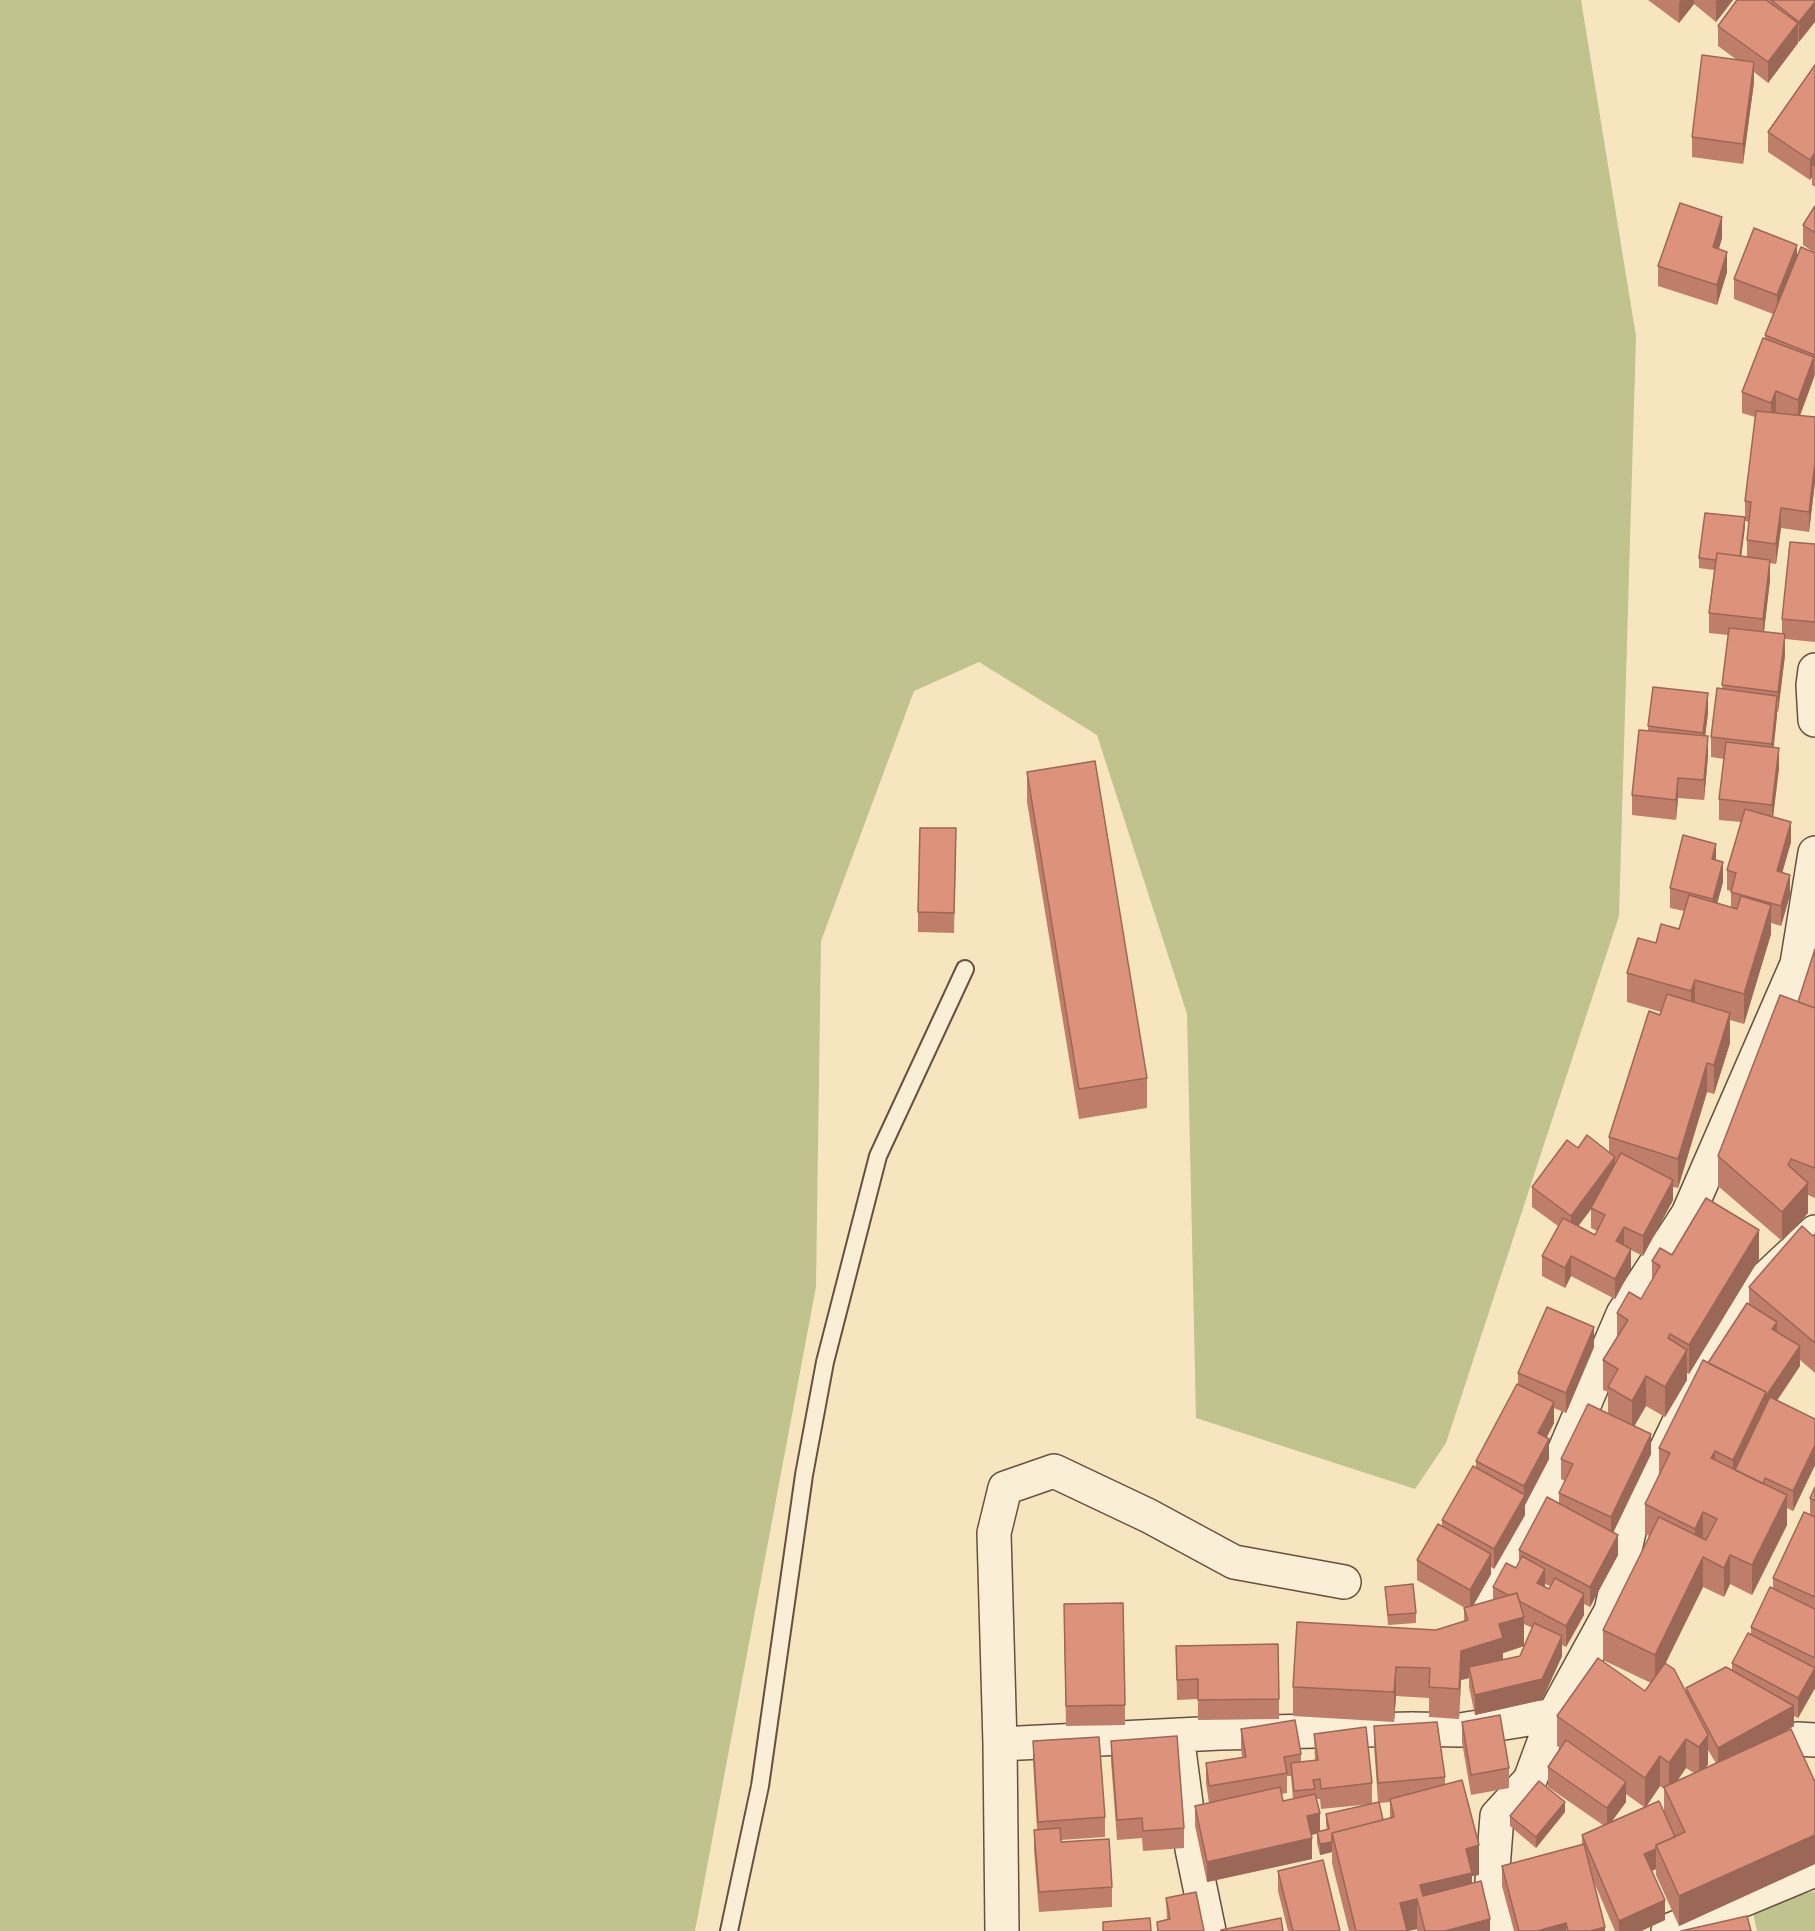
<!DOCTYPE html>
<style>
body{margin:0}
canvas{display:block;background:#f7e5c0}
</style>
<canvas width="1815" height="1931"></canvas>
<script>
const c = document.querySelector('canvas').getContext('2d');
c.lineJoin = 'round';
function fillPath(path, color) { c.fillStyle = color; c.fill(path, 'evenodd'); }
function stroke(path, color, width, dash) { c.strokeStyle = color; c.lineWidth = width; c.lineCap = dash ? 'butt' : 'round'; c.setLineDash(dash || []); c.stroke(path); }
const green = new Path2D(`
 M0,0H1581L1636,336L1619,916L1446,1443L1415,1489L1196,1418L1187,1014L1097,735L979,662L914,691L821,941L816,1287L695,1931H0Z
 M1815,1891V1931H1757L1752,1908Z`);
const lane = new Path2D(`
 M729,1931L760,1786L804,1475L825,1362L878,1156L965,969`);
const street = new Path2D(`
 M1815,670L1813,685L1815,720
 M1484,1602L1551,1482L1623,1314L1688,1214L1797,964L1815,853
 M1177,1735L1192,1849L1209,1931
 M1000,1744L1220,1733L1412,1729L1460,1730L1554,1715
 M1755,1760L1797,1739L1815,1740
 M1002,1931L1000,1744L994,1533L1005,1488L1054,1471L1149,1516L1234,1562L1344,1582
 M1506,1931L1492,1882L1497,1816L1530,1780L1554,1715L1611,1611L1631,1523L1733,1309L1815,1232
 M1668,1931L1815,1870`);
const wall = new Path2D(`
 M1648,0H1733L1716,22L1694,4L1679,23Z
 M1737,0H1815L1799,42L1798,41V43L1768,83L1754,72V82L1743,164L1692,157V137L1737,60L1718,46V26Z
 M1815,65V187L1812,185V177L1810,180L1768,152V132Z
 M1815,206V253L1803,245V225Z
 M1722,238L1719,249L1727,272L1717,305L1658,286V266Z
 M1815,253V375L1800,416L1815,418V482L1809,532L1781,528L1776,564L1770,563V580L1764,632L1782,634V619L1815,544V642L1785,639V655L1778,712H1777L1773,747L1779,768L1773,817L1791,842L1782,873L1790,895L1781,926L1771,923V934L1744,1024L1730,1020V1043L1714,1094L1707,1092L1678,1188L1673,1187V1200L1643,1256L1631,1250V1269L1615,1299L1571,1276L1565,1288L1542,1276V1256L1558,1226L1532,1207V1187L1578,1148L1609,1152V1137L1661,1012L1627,1002V973L1656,943L1679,929L1684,911L1670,908V888L1716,860L1723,882L1717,903L1731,907V891L1727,890V870L1741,822L1719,820V799L1724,759L1711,757V737L1722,689L1728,635L1709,633V613L1714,570L1699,568V558L1745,517V501L1755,417L1742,413V392L1765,339V335L1773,314L1734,299V279L1797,256ZM1745,521L1749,522L1747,540V557L1741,556ZM1591,1209V1228L1597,1231L1595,1235L1578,1226Z
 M1708,713L1705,736L1708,756L1704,800L1678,798L1676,820L1632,815V795L1648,731V726Z
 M1027,772L1147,1078V1108L1079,1119L1027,802Z
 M956,848L954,933L918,932V912Z
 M1815,949V1198L1808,1195V1213L1782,1241L1718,1186V1156L1798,1002Z
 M1815,1234V1373L1800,1360V1366L1777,1401L1815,1419V1465L1793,1511L1787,1508V1525L1752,1595L1730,1584L1724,1597L1703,1587L1665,1663L1686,1693V1688L1732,1670V1663L1751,1635V1627L1773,1589V1578L1810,1515V1498L1815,1487V1688L1798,1718L1794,1716V1726L1780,1734L1815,1782V1864L1679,1926L1656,1875V1869L1652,1871L1665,1920L1641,1931H1615L1594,1882L1605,1931H1514L1502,1886V1866L1582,1845V1835L1603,1825L1548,1787V1767L1560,1748L1557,1746V1716L1645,1691L1651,1683L1603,1660V1630L1650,1536L1645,1534V1504L1659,1475V1448L1708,1363L1749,1304V1287ZM1708,1750L1716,1763L1706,1768L1708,1764ZM1686,1768L1694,1773L1678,1780ZM1660,1786L1664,1789V1812L1646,1807ZM1626,1794L1644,1807L1612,1821L1626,1802Z
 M1672,1255L1759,1259L1689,1374L1687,1373V1380L1665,1417L1646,1406L1634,1426L1651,1454L1613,1533L1618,1555L1590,1607L1584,1604V1615L1566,1647L1562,1645V1656L1542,1700L1475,1715L1469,1687V1678L1461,1680L1459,1719L1429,1717V1698L1396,1696L1394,1722L1293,1716V1687L1436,1630L1464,1621V1608H1465L1417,1580V1560L1442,1526V1520L1476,1468V1461L1518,1384V1373L1594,1347L1566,1413L1554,1408V1423L1547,1437L1549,1459L1525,1505V1515L1494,1569L1491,1567V1574L1473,1606L1493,1600V1587L1516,1568L1519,1563V1550L1559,1504V1493L1565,1481L1561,1479V1459L1608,1413V1392L1603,1390V1360L1617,1337V1313L1641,1299L1652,1281V1261ZM1545,1584L1550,1586L1549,1589L1545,1587ZM1524,1624L1532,1628L1520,1656L1503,1660V1653L1524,1646Z
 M1385,1587L1416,1613V1623L1388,1625Z
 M1064,1624L1125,1705V1725L1066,1726Z
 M1176,1646L1279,1699V1719L1198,1720V1699L1177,1700Z
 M1462,1722L1509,1768V1788L1471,1795L1462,1742Z
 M1374,1726L1445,1777V1785L1479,1875L1472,1876V1883L1490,1931H1417V1929L1408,1931H1349L1332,1863V1852L1320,1855L1317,1843V1833L1311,1835L1312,1859L1207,1882L1195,1826V1806L1209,1803L1206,1783V1763L1242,1757L1241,1749V1729L1301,1754V1762L1315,1760L1314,1734L1372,1783V1803L1378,1802L1374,1746ZM1287,1776H1291L1293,1799L1283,1801L1282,1794L1287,1793ZM1316,1799H1320L1321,1809L1371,1804L1326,1814V1825L1327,1830L1320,1832ZM1390,1802V1818L1383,1820L1379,1803Z
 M1033,1741L1105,1817V1837L1060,1840L1061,1842L1112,1887V1907L1039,1912L1034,1850V1830H1037L1033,1761Z
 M1111,1741L1184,1828V1848L1143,1851L1142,1838L1117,1840L1111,1761Z
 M1565,1812L1536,1848L1510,1826V1816Z
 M1278,1871L1340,1931H1288L1278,1891Z
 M1166,1898L1204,1931H1157V1922L1167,1919Z`);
const shadedWall = new Path2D(`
 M1681,0H1694V4L1679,23V3Z
 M1717,0H1733L1716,22V2Z
 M1815,2V22L1799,42V22Z
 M1798,23V43L1768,83V62Z
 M1754,62V82L1743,164V144Z
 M1815,153V167L1812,165V177L1810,180V160Z
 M1722,217V238L1713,267V247Z
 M1797,245V265L1777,316V295Z
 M1727,252V272L1717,305V285Z
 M1814,357V377L1798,420V400Z
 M1776,391V411L1771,423V403Z
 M1815,462V482L1809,532V512Z
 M1781,508V528L1776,564V544Z
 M1745,517V528L1739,573V563Z
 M1770,560V580L1763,639V619Z
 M1785,634V655L1778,712V692Z
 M1708,693V713L1703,753V733Z
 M1777,696V716L1772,764V744Z
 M1708,736V756L1704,800V780Z
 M1779,748V768L1772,825V805Z
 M1678,778V798L1676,820V800Z
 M1791,822V842L1777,891V871Z
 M1716,844V864L1712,859Z
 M1723,862V882L1713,919V899Z
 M1790,875V895L1781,926V906Z
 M1771,905V934L1744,1024V994Z
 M1695,980V1010L1691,1021V991Z
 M1730,1013V1043L1714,1094V1065Z
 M1707,1063V1092L1678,1188V1159Z
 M1615,1157V1177L1571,1236V1216Z
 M1673,1180V1200L1643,1256V1236Z
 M1808,1183V1213L1782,1241V1212Z
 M1624,1227V1247L1616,1241Z
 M1759,1230V1259L1689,1374V1345Z
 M1631,1249V1269L1615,1299V1279Z
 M1571,1256V1276L1565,1288V1268Z
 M1777,1322V1342L1772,1329Z
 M1594,1327V1347L1566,1413V1393Z
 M1800,1346V1366L1766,1416L1733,1490V1460L1766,1392Z
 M1687,1350V1380L1665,1417V1387Z
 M1646,1376V1406L1632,1430V1401Z
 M1554,1402V1423L1538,1453V1433Z
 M1651,1434V1454L1611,1537V1517Z
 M1549,1439V1459L1525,1505V1515L1494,1569V1549L1524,1496V1486Z
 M1815,1445V1465L1793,1511V1491Z
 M1715,1451V1481L1711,1458Z
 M1787,1495V1525L1752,1595V1565Z
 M1703,1512V1541L1695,1558V1529Z
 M1618,1535V1555L1590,1607V1587Z
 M1491,1554V1574L1470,1611V1590Z
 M1730,1555V1584L1724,1597V1568Z
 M1703,1557V1587L1655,1685V1655Z
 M1545,1569V1589L1537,1583Z
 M1584,1594V1615L1566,1647V1626Z
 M1524,1617V1646L1503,1653V1668L1469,1667V1678L1461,1680L1459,1719L1461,1651L1499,1624Z
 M1562,1636V1656L1542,1700L1475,1715V1695Z
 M1396,1667V1696L1394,1722V1692Z
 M1815,1668V1688L1798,1718V1698Z
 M1794,1706V1726L1718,1768V1748Z
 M1708,1735V1764L1699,1777V1747Z
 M1686,1739V1768L1669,1792V1763Z
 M1660,1756V1786L1645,1808V1778Z
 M1626,1782V1802L1607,1828V1808Z
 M1565,1802V1812L1536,1848V1837Z
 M1320,1813V1833L1307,1836V1816Z
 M1815,1835V1864L1679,1926V1896Z
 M1312,1838V1859L1207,1882V1862Z
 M1332,1842V1852L1320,1855V1844Z
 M1479,1845V1875L1472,1876V1902L1421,1914L1420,1885L1466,1849Z
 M1656,1849V1869L1644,1874V1854Z
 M1417,1899V1929L1408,1931H1400V1903Z
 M1665,1900V1920L1641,1931H1619V1921Z
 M1490,1919V1931H1445Z
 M1566,1923V1931H1537Z
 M1605,1927V1931H1590Z`);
const building = new Path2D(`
 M1737,0H1766L1798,23L1768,62L1718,26Z
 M1771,0H1815V2L1799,22Z
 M1702,55L1754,62L1743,144L1692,137Z
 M1815,65V153L1810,160L1768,132Z
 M1680,203L1722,217L1713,247L1727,252L1717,285L1658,266Z
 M1815,206V233L1803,225Z
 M1754,228L1797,245L1777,295L1734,279Z
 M1801,247L1815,253V355L1765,335Z
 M1763,338L1814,357L1798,400L1776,391L1771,403L1742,392Z
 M1756,411L1815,417V462L1809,512L1781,508L1776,544L1747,540L1751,502L1745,501Z
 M1705,513L1745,517L1740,556L1717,553L1716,560L1699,558Z
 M1790,542L1815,544V622L1782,619Z
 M1717,553L1770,560L1763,619L1709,613Z
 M1729,628L1785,634L1778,692L1722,685Z
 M1653,687L1708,693L1703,733L1648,726Z
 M1717,688L1777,696L1772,744L1711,737Z
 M1639,730L1708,736L1704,780L1678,778L1676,800L1632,795Z
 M1726,742L1779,748L1772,805L1719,799Z
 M1095,761L1147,1078L1079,1089L1027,772Z
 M1745,809L1791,822L1777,871L1790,875L1781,906L1731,892L1736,873L1727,870Z
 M920,828H956L954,913L918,912Z
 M1683,835L1716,844L1712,859L1723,862L1713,899L1670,888Z
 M1689,895L1737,909L1741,896L1771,905L1744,994L1695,980L1691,991L1627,973L1638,938L1656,943L1661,924L1679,929Z
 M1815,949V1008L1798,1002Z
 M1667,994L1730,1013L1714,1065L1707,1063L1678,1159L1609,1137L1649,1011L1660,1015Z
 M1780,995L1815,1008V1168L1791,1159L1788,1165L1808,1183L1782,1212L1718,1156Z
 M1587,1135L1615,1157L1571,1216L1532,1187L1567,1140L1578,1148Z
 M1621,1153L1673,1180L1643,1236L1624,1227L1616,1241L1631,1249L1615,1279L1571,1256L1565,1268L1542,1256L1563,1218L1595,1235L1605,1215L1591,1208Z
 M1706,1198L1759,1230L1689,1345L1670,1334L1668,1338L1687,1350L1665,1387L1646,1376L1632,1401L1608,1387L1618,1369L1603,1360L1628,1320L1617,1313L1629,1292L1641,1299L1660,1266L1652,1261L1660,1248L1672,1255Z
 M1802,1226L1813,1236L1815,1234V1343L1749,1287Z
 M1747,1303L1777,1322L1772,1329L1800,1346L1766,1396V1392L1708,1363Z
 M1547,1307L1594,1327L1566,1393L1518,1373Z
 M1703,1360L1766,1392L1733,1460L1715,1451L1711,1458L1787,1495L1752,1565L1730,1555L1724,1568L1703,1557L1655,1655L1603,1630L1659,1517L1706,1540L1717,1519L1703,1512L1695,1529L1645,1504L1670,1453L1659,1448Z
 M1517,1384L1554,1402L1538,1433L1549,1439L1524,1486L1476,1461Z
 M1770,1397L1815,1419V1445L1793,1491L1765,1478L1763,1484L1735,1470Z
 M1588,1404L1651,1434L1611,1517L1559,1493L1573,1464L1561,1459Z
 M1473,1466L1525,1495L1494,1549L1442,1520Z
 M1815,1487V1501L1810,1498Z
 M1547,1497L1618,1535L1590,1587L1519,1550Z
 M1804,1512L1815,1517V1597L1773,1578Z
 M1438,1524L1491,1554L1470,1590L1417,1560Z
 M1522,1556L1545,1569L1537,1583L1549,1589L1555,1578L1584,1594L1566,1626L1519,1601L1517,1593L1508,1595L1493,1587L1506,1563L1516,1568Z
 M1413,1584L1416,1613L1388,1615L1385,1587Z
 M1770,1587L1815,1609V1658L1751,1627Z
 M1517,1593L1524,1617L1499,1624L1503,1638L1461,1651L1459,1689L1429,1687L1430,1668L1396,1667L1394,1692L1293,1687L1297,1622L1436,1630L1468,1620L1464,1608Z
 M1123,1603L1125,1705L1066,1706L1064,1604Z
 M1534,1623L1562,1636L1542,1679L1475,1695L1469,1667L1520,1656Z
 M1748,1633L1815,1668L1798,1698L1732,1663Z
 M1278,1644L1279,1699L1198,1700V1679L1177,1680L1176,1646Z
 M1598,1658L1645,1691L1665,1663L1674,1669L1708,1735L1699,1747L1686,1739L1669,1763L1660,1756L1645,1778L1557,1716Z
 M1726,1667L1794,1706L1718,1748L1686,1688Z
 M1500,1715L1509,1768L1471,1775L1462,1722Z
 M1295,1720L1301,1754L1284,1757L1287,1773L1209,1786L1206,1763L1246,1757L1241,1729Z
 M1437,1722L1445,1777L1378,1783L1374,1726Z
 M1366,1727L1372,1783L1321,1789L1320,1779L1313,1780L1315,1789L1294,1791L1291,1763L1318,1760L1314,1734Z
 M1791,1729L1815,1782V1835L1679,1896L1656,1845L1685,1832L1664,1787Z
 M1177,1736L1184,1828L1143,1831L1142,1818L1117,1820L1111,1741Z
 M1099,1737L1105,1817L1038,1822L1033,1741Z
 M1566,1740L1626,1782L1607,1808L1548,1767Z
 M1462,1780L1479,1845L1466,1849L1472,1873L1420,1885L1423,1896L1481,1881L1490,1919L1445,1931H1425L1417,1899L1400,1903L1407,1931H1356L1332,1833L1394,1817L1390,1799Z
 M1539,1781L1565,1802L1536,1837L1510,1816Z
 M1280,1787L1283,1801L1315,1794L1320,1813L1307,1816L1312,1838L1207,1862L1195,1806Z
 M1659,1801L1675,1837L1656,1845V1849L1644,1854L1665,1900L1619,1921L1582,1835Z
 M1379,1802L1383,1820L1332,1833V1842L1320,1844L1317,1832L1329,1829L1326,1814Z
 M1060,1828L1061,1842L1109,1839L1112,1887L1039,1892L1034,1830Z
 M1584,1844L1605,1927L1590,1931H1568L1566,1923L1537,1931H1519L1502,1866Z
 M1323,1860L1340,1931H1293L1278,1871Z
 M1196,1892L1204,1931H1158L1157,1922L1170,1919L1166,1898Z
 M1747,1916L1751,1931H1681Z
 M1150,1918L1151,1931H1103V1922Z
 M1281,1918L1283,1931H1221V1930Z`);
fillPath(green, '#c1c38f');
stroke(lane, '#67513e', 20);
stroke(street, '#67513e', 36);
stroke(lane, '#faeed6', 16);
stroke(street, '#faeed6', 33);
fillPath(wall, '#be7e6a');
fillPath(shadedWall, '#9b6756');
fillPath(building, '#dd937b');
stroke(building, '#9b6756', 1.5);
</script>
